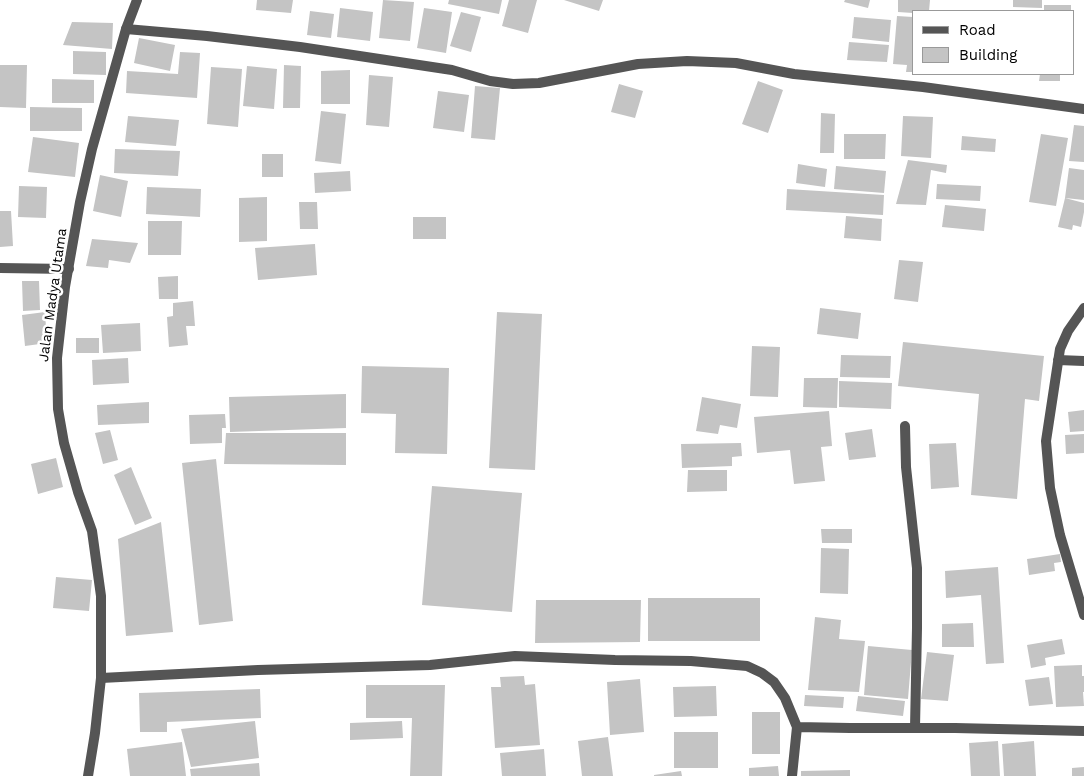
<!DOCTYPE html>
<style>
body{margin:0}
#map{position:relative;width:1084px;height:776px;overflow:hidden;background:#fff;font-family:"Work Sans",sans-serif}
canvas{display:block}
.legend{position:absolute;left:912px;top:10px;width:162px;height:65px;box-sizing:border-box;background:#fff;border:1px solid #999;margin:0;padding:6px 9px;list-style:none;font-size:15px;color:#000}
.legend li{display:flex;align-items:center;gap:10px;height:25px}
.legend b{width:25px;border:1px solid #999}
</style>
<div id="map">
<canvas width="1084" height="776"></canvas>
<ul class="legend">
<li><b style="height:6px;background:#555"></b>Road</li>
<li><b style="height:14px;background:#c4c4c4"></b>Building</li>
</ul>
</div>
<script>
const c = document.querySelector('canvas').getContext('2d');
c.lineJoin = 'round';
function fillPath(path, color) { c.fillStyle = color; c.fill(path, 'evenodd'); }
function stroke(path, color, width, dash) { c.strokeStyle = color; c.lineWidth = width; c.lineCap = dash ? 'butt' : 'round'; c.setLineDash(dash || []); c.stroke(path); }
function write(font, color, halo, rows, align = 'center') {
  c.font = font + ' "Work Sans",sans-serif'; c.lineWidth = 5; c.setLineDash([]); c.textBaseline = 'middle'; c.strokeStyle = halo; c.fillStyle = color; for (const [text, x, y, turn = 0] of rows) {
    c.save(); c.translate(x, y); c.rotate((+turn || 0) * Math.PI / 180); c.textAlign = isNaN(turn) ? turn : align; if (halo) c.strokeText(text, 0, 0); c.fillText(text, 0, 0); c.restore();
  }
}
const building = new Path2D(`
 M257,0H293L291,13L256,10Z
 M383,0L414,2L410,41L379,38Z
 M449,0H502L499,14L448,4Z
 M509,0H537L528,33L502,26Z
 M564,0H603L599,11Z
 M845,0H870L868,8L844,2Z
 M898,0H930L929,11H913V13L898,12Z
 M1013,0H1042V8L1013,7Z
 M1044,5H1071V11H1044Z
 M340,8L373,12L370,41L337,37Z
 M424,8L452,12L446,53L417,48Z
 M310,11L334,14L331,38L307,35Z
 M461,12L481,17L471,52L450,46Z
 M897,16L913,17V72H906L907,65L893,64Z
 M854,17L891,20L889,42L852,38Z
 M72,22L113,23L112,49L63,45Z
 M139,38L175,45L170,71L134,63Z
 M849,42L889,45L887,62L847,60Z
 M73,51L106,52V75L73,74Z
 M180,52L200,53L197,98L126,93L127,71L178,74Z
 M0,65H27L26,108L0,107Z
 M284,65L301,66L300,108H283Z
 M247,66L277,69L274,109L243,106Z
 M211,67L242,69L238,127L207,124Z
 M350,70V104H321V71Z
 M1040,74H1060V81H1039Z
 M369,75L393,77L389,127L366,125Z
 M52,79L94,80V103H52Z
 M758,81L783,90L768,133L742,124Z
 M619,84L643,91L635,118L611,112Z
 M475,86L500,88L495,140L471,138Z
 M438,91L469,95L464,132L433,128Z
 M30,107L82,108V131H30Z
 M321,111L346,114L341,164L315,161Z
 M821,113L835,114L834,153H820Z
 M128,116L179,120L176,146L125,142Z
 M903,116L933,117L931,158L901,156Z
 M1074,125L1084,126V162L1069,161Z
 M844,134H886L885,159H844Z
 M1041,134L1068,138L1056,206L1029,202Z
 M962,136L996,139L995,152L961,150Z
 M33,137L79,143L75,177L28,172Z
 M115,149L180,151L178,176L114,173Z
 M262,154H283V177H262Z
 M908,160L947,165L946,173L931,170L926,205L896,204Z
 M798,164L827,169L825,187L796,183Z
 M836,166L886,171L884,193L834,189Z
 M1069,168L1084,170V200L1065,198Z
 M350,171L351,191L315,193L314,173Z
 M100,175L128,181L121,217L93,211Z
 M937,184L981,186L980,201L936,199Z
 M19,186L47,187L46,218L18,217Z
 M147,187L201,189L200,217L146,214Z
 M787,189L884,195L883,215L786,210Z
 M267,197V241L239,242V198Z
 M1065,198L1084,203V212L1081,227L1073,225L1072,230L1058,227Z
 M299,202H317L318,229H300Z
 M945,205L986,209L984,231L942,227Z
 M0,211H11L13,246L0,247Z
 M846,216L882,219L881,241L844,238Z
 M413,217H446V239H413Z
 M148,221H182L181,255H148Z
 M92,239L138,243L130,263L109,260L108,268L86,266Z
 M315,244L317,275L258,280L255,248Z
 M899,260L923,262L918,302L894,299Z
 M178,276V299H159L158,277Z
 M22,281H39L40,310L23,311Z
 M193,301L195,326H186L188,345L169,347L167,317L173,316V303Z
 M820,308L861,313L858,339L817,334Z
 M45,312L47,343L25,346L22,315Z
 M497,312L542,314L535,470L489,468Z
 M140,323L141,351L103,353L101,325Z
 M76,338H99V353H76Z
 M903,342L1044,356L1039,401L1025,399L1017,499L971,495L979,394L898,386Z
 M752,346L780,347L778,397L750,396Z
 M841,355L891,356L890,378L840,377Z
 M128,358L129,383L93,385L92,360Z
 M362,366L449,368L447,454L395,453L396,414L361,413Z
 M804,378H838L837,408L803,407Z
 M839,381L892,383L891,409L839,407Z
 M346,394V428L230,432L229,397Z
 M702,397L741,404L737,428L720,425L718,434L696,431Z
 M149,402V423L98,425L97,405Z
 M1084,410V431L1070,432L1068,412Z
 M829,411L832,446L821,447L825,481L794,484L790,450L757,453L754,417Z
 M225,414L226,428H222V443L190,444L189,415Z
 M872,429L876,457L849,460L845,433Z
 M110,430L118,460L103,464L95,433Z
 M226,433H346V465L224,464Z
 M1084,434V453L1066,454L1065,435Z
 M741,443L742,456L732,457V466L682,468L681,444Z
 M956,443L959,487L931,489L929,444Z
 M56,458L63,487L38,494L31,464Z
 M216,459L233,621L199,625L182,463Z
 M131,467L152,518L135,525L114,475Z
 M688,470H727V491L687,492Z
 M432,486L522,493L512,612L422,605Z
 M161,522L173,632L126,636L118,539Z
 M821,529H852V543H822Z
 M821,548L849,549L848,594L820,593Z
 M1060,554L1061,562L1054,563L1055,571L1029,575L1027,559Z
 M998,567L1004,663L986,664L981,595L946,598L945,571Z
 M56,577L92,580L89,611L53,608Z
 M648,598H760V641H648Z
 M536,600H641L640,642L535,643Z
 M815,617L841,620L839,639L865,641L859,692L808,690Z
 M973,623L974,647H942V624Z
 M1062,639L1065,654L1045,658L1046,665L1031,668L1027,645Z
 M868,646L912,650L908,699L864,695Z
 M927,652L954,655L948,701L921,699Z
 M1082,665V676H1084V692H1083L1084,706L1056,707L1054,666Z
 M524,676L525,685L535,684L540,745L495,748L491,687H501L500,677Z
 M1049,677L1053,704L1029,706L1025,680Z
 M640,679L644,732L610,735L607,682Z
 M366,685H445L442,776H410L412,718H366Z
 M716,686L717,716L674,717L673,687Z
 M260,689L261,718L167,722V732H140L139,693Z
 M805,695L844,697L843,708L804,706Z
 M858,696L905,701L903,716L856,711Z
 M752,712H780V754H752Z
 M255,721L259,758L191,767L181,729Z
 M402,721L403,738L350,740V723Z
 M674,732H718V768H674Z
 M608,737L613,776H582L578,741Z
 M998,741L1000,776H971L969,743Z
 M1034,741L1036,776H1004L1002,744Z
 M182,742L186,776H130L127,749Z
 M544,749L546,776H502L500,753Z
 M259,763L260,776H191L190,769Z
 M778,766L779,776H749V768Z
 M1084,767V776H1072V768Z
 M850,770V776H801V771Z
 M681,771L682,776H654V775Z`);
const minor = new Path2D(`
 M126,29L207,36L300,47L452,70L490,81L513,84L539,83L638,64L687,61L736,63L794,74L923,87L1084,109
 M0,268L69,269
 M1084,308L1068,331L1060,349L1046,441L1050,488L1060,535L1084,615
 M1058,360L1084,361
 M905,426L906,467L917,568V628L915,728
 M101,678L258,670L430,665L515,656L615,660L691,661L747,666L762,673L774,682L785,698L797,727L850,728H955L1084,731
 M792,776L797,727`);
const tertiary = new Path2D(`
 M88,776L95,733L101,678V596L92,531L78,492L64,443L58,409L57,358L65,287L80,202L92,149L126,29L137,0`);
const streetNames = [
 ["Jalan Madya Utama",53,295,-82]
];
fillPath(building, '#c4c4c4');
stroke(minor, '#555', 10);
stroke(tertiary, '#555', 10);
write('14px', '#000', '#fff', streetNames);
</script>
